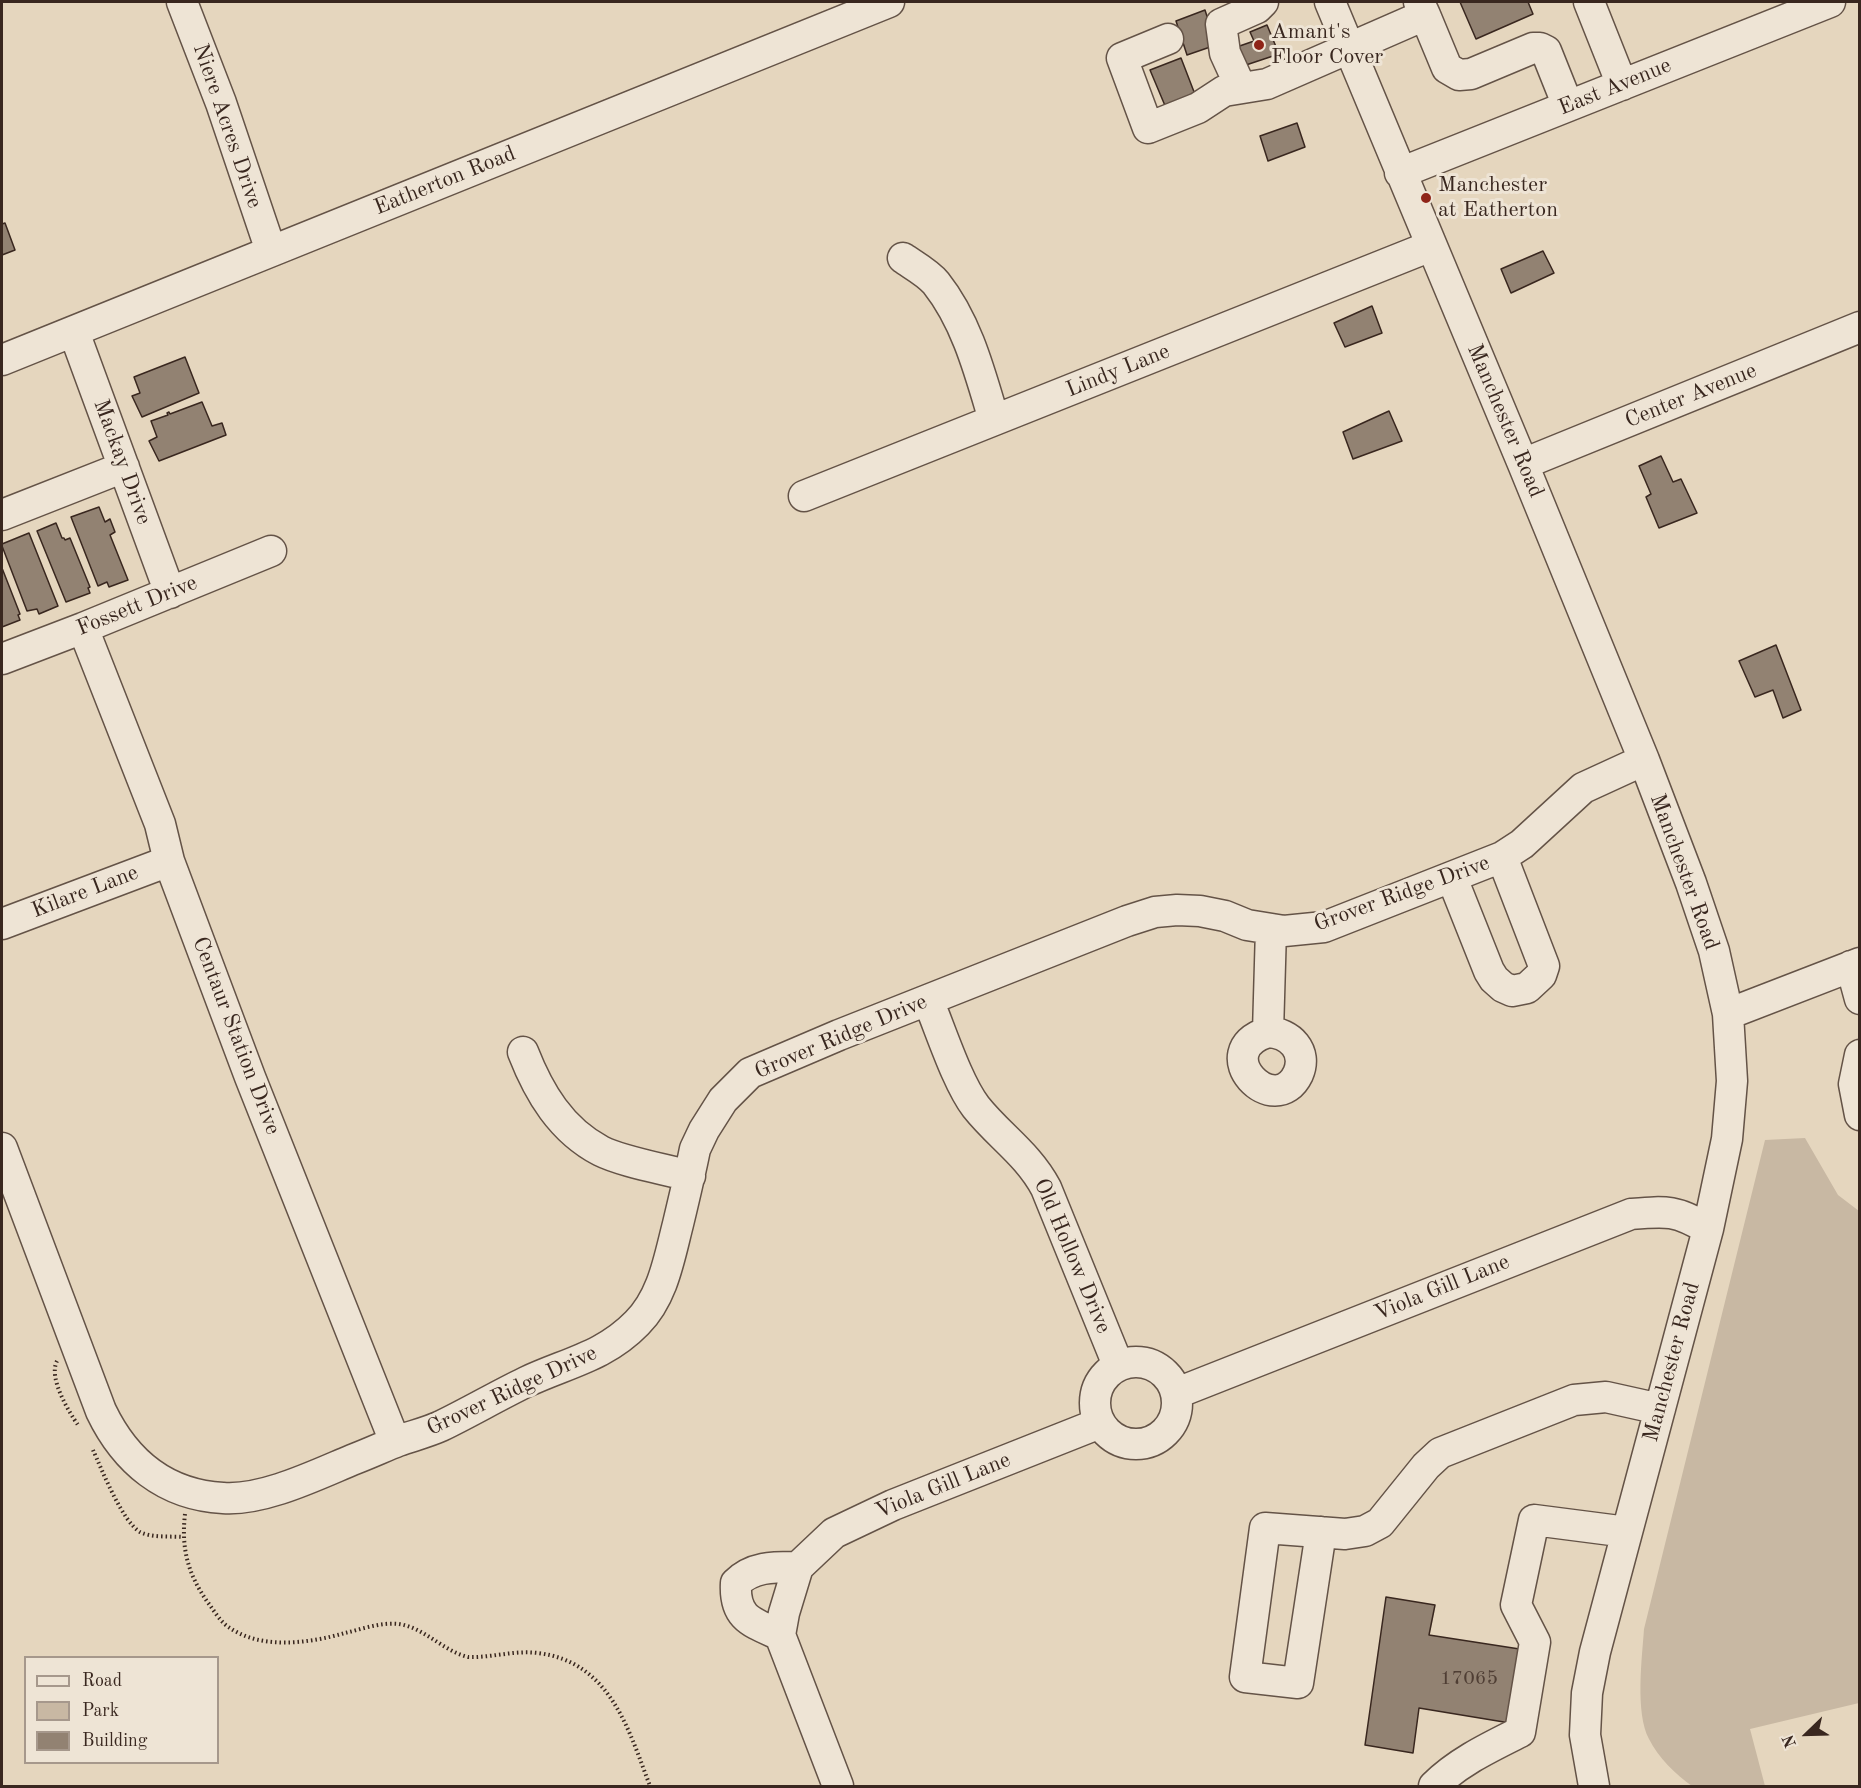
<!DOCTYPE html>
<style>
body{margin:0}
#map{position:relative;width:1861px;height:1788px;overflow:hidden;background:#e5d6be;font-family:"Old Standard TT",serif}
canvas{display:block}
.frame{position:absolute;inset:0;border:3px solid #39271f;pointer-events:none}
.legend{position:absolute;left:24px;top:1656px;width:195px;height:108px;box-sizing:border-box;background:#eee4d5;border:2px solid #a6988c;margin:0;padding:8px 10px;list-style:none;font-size:18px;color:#39271f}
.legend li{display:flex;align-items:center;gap:12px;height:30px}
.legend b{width:30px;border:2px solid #a6988c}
.north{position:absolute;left:1777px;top:1704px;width:60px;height:60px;-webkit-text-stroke:4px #eee4d5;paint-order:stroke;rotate:247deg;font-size:16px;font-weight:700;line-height:24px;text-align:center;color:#39271f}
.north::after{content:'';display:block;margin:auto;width:21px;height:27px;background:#39271f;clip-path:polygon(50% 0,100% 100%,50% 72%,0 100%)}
</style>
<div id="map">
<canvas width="1861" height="1788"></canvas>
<div class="frame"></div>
<ul class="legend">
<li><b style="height:8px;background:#eee4d5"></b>Road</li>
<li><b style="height:16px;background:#c8b8a3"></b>Park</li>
<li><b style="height:16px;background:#928272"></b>Building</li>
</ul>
<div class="north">N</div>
</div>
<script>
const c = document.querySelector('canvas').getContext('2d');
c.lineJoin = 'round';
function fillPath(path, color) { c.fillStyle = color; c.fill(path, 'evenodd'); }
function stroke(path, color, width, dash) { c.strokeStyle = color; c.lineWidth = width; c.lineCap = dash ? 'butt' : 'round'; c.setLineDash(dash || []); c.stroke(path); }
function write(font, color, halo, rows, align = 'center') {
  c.font = font + ' "Old Standard TT",serif'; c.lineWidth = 6; c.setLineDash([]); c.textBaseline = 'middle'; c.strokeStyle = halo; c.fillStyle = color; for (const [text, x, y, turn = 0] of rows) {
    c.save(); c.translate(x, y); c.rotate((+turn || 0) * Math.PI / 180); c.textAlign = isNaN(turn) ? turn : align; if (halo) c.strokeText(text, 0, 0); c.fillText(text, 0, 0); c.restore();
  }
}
const green = new Path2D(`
 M1805,1138L1838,1195L1859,1211V1703L1750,1729L1765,1786H1692C1676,1775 1658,1757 1649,1739C1635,1712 1642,1659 1644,1629L1765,1140Z`);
const building = new Path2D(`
 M1460,2H1528L1533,14L1476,39Z
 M1205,10L1216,45L1187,55L1176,21Z
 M1267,25L1279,54L1237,68L1231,49L1254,41L1250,32Z
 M1181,58L1196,97L1166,108L1150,70Z
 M1297,123L1305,147L1268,161L1260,136Z
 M5,223L15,250L2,255V224Z
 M1543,251L1554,273L1511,293L1501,269Z
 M1372,306L1382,333L1345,347L1334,323Z
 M185,357L199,393L142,417L132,396L140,393L134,377Z
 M202,402L212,426L222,423L226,435L159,461L149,441L157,437L151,421L168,415L167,413L169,412L170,414Z
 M1389,411L1402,441L1353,459L1343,432Z
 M1661,456L1673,482L1681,479L1697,513L1659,528L1646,497L1651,494L1639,466Z
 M99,507L105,522L110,519L115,532L110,535L128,580L109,587L107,582L98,586L71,517Z
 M56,523L62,538H64L65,540L70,538L90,587L88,588L90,593L66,602L37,531Z
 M29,533L58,606L39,614L37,609L27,611L2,546V544Z
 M2,568L20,614L18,615L20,620L2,627Z
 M1776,645L1801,710L1783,718L1773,690L1755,697L1739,661Z
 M1386,1597L1435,1605L1429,1635L1526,1650L1516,1724L1419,1708L1413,1753L1365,1745Z`);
const path = new Path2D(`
 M57,1361C48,1378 69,1412 78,1425
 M93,1450C102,1470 122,1521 140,1532C152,1538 170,1536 183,1537
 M185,1514C181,1549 188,1575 209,1604C215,1612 221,1623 230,1628C262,1650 310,1643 345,1633C362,1629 381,1622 399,1624C425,1628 443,1651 468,1657C491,1658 514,1650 538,1653C610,1662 628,1728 650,1786`);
const minor = new Path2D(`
 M182,2L221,103L271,251
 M1330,2L1523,464L1644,760L1691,883L1714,951L1728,1014L1732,1081L1727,1139L1708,1229L1595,1652L1587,1693L1585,1735L1594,1786
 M1589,2L1622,85
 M1425,15L1447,68L1459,75L1471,74L1533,48H1540L1546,51L1568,106
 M1168,39L1122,58L1148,128L1198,108L1224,91L1267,84L1425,15L1419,2
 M1241,88L1225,53L1221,24L1257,8L1263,2
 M1400,173L1830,2
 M903,258C913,265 928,273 936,283C967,322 980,373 994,420
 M74,332L170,593
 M2,360L889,2
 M1523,464L1860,327
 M804,496L1431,246
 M2,515L124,467
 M83,628L160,824L169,861L250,1077L395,1442
 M2,659L83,628L271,551
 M1452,878L1489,971L1494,979L1503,987L1512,991L1527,988L1541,975L1544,966L1502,857
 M2,924L169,861
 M1851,966L1860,999
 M928,1000C941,1031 957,1082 976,1107C999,1136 1028,1154 1046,1188L1118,1365
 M1728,1014L1860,963
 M1268,1032C1206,1052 1275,1122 1298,1074C1308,1051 1290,1033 1268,1032L1271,929
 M523,1052C539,1093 561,1130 601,1151C623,1162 665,1169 690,1176
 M1860,1055L1854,1084L1860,1115
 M2,1148L101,1411C125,1461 165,1495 223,1498C263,1501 316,1475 352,1460C368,1454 383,1447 398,1441C412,1436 428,1432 441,1426C470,1412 497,1396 526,1382C566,1363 604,1357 637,1323C663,1297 669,1259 678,1224C684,1199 690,1174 695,1149L704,1130L723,1100L750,1073L839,1035L1127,921L1155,912L1177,910L1200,911L1225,916L1247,925L1284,931L1324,927L1502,857L1522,844L1583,788L1644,760
 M1095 1403a41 41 0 1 1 82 0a41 41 0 1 1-82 0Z
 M1177,1393L1631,1214C1667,1211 1676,1210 1708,1229
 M1321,1532L1298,1683L1245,1677L1265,1528L1345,1534L1365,1531L1380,1523L1426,1466L1440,1453L1574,1400L1606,1397L1660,1409
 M780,1635C751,1622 734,1618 736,1583C753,1566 775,1567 798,1567
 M838,1786L780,1635L784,1613L798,1567L834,1533L893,1505L1100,1423
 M1434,1786C1458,1762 1490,1747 1520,1732L1535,1642L1516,1605L1534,1520L1627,1532`);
const markers = [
 [1259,45,6,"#8f2418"],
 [1426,198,6,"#8f2418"]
];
const numberNames = [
 ["17065",1469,1679]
];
const poiNames = [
 ["Amant's",1271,32],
 ["Floor Cover",1271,57],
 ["Manchester",1438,185],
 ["at Eatherton",1438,210]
];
const streetNames = [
 ["East Avenue",1615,87,-22],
 ["Niere Acres Drive",227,126,71],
 ["Eatherton Road",445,181,-22],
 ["Lindy Lane",1118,371,-22],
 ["Center Avenue",1691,396,-22],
 ["Manchester Road",1505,421,67],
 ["Mackay Drive",122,462,70],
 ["Fossett Drive",137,606,-22],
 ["Manchester Road",1684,872,70],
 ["Kilare Lane",85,892,-21],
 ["Grover Ridge Drive",1402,894,-20],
 ["Centaur Station Drive",236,1036,69],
 ["Grover Ridge Drive",841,1037,-23],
 ["Old Hollow Drive",1072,1256,67],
 ["Viola Gill Lane",1442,1288,-22],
 ["Manchester Road",1672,1362,-75],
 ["Grover Ridge Drive",512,1391,-25],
 ["Viola Gill Lane",943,1486,-22]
];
fillPath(green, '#c8b8a3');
fillPath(building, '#928272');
stroke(building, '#39271f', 1.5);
stroke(minor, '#645347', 33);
stroke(path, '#39271f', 4, [1.5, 3]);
stroke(minor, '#eee4d5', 30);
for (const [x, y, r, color] of markers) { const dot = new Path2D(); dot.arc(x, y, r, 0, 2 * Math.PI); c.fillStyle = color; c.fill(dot); stroke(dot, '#eee4d5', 2); }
write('20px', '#4f3e34', null, numberNames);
write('22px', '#39271f', '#eee4d5', poiNames, 'left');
write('22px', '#39271f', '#eee4d5', streetNames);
</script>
